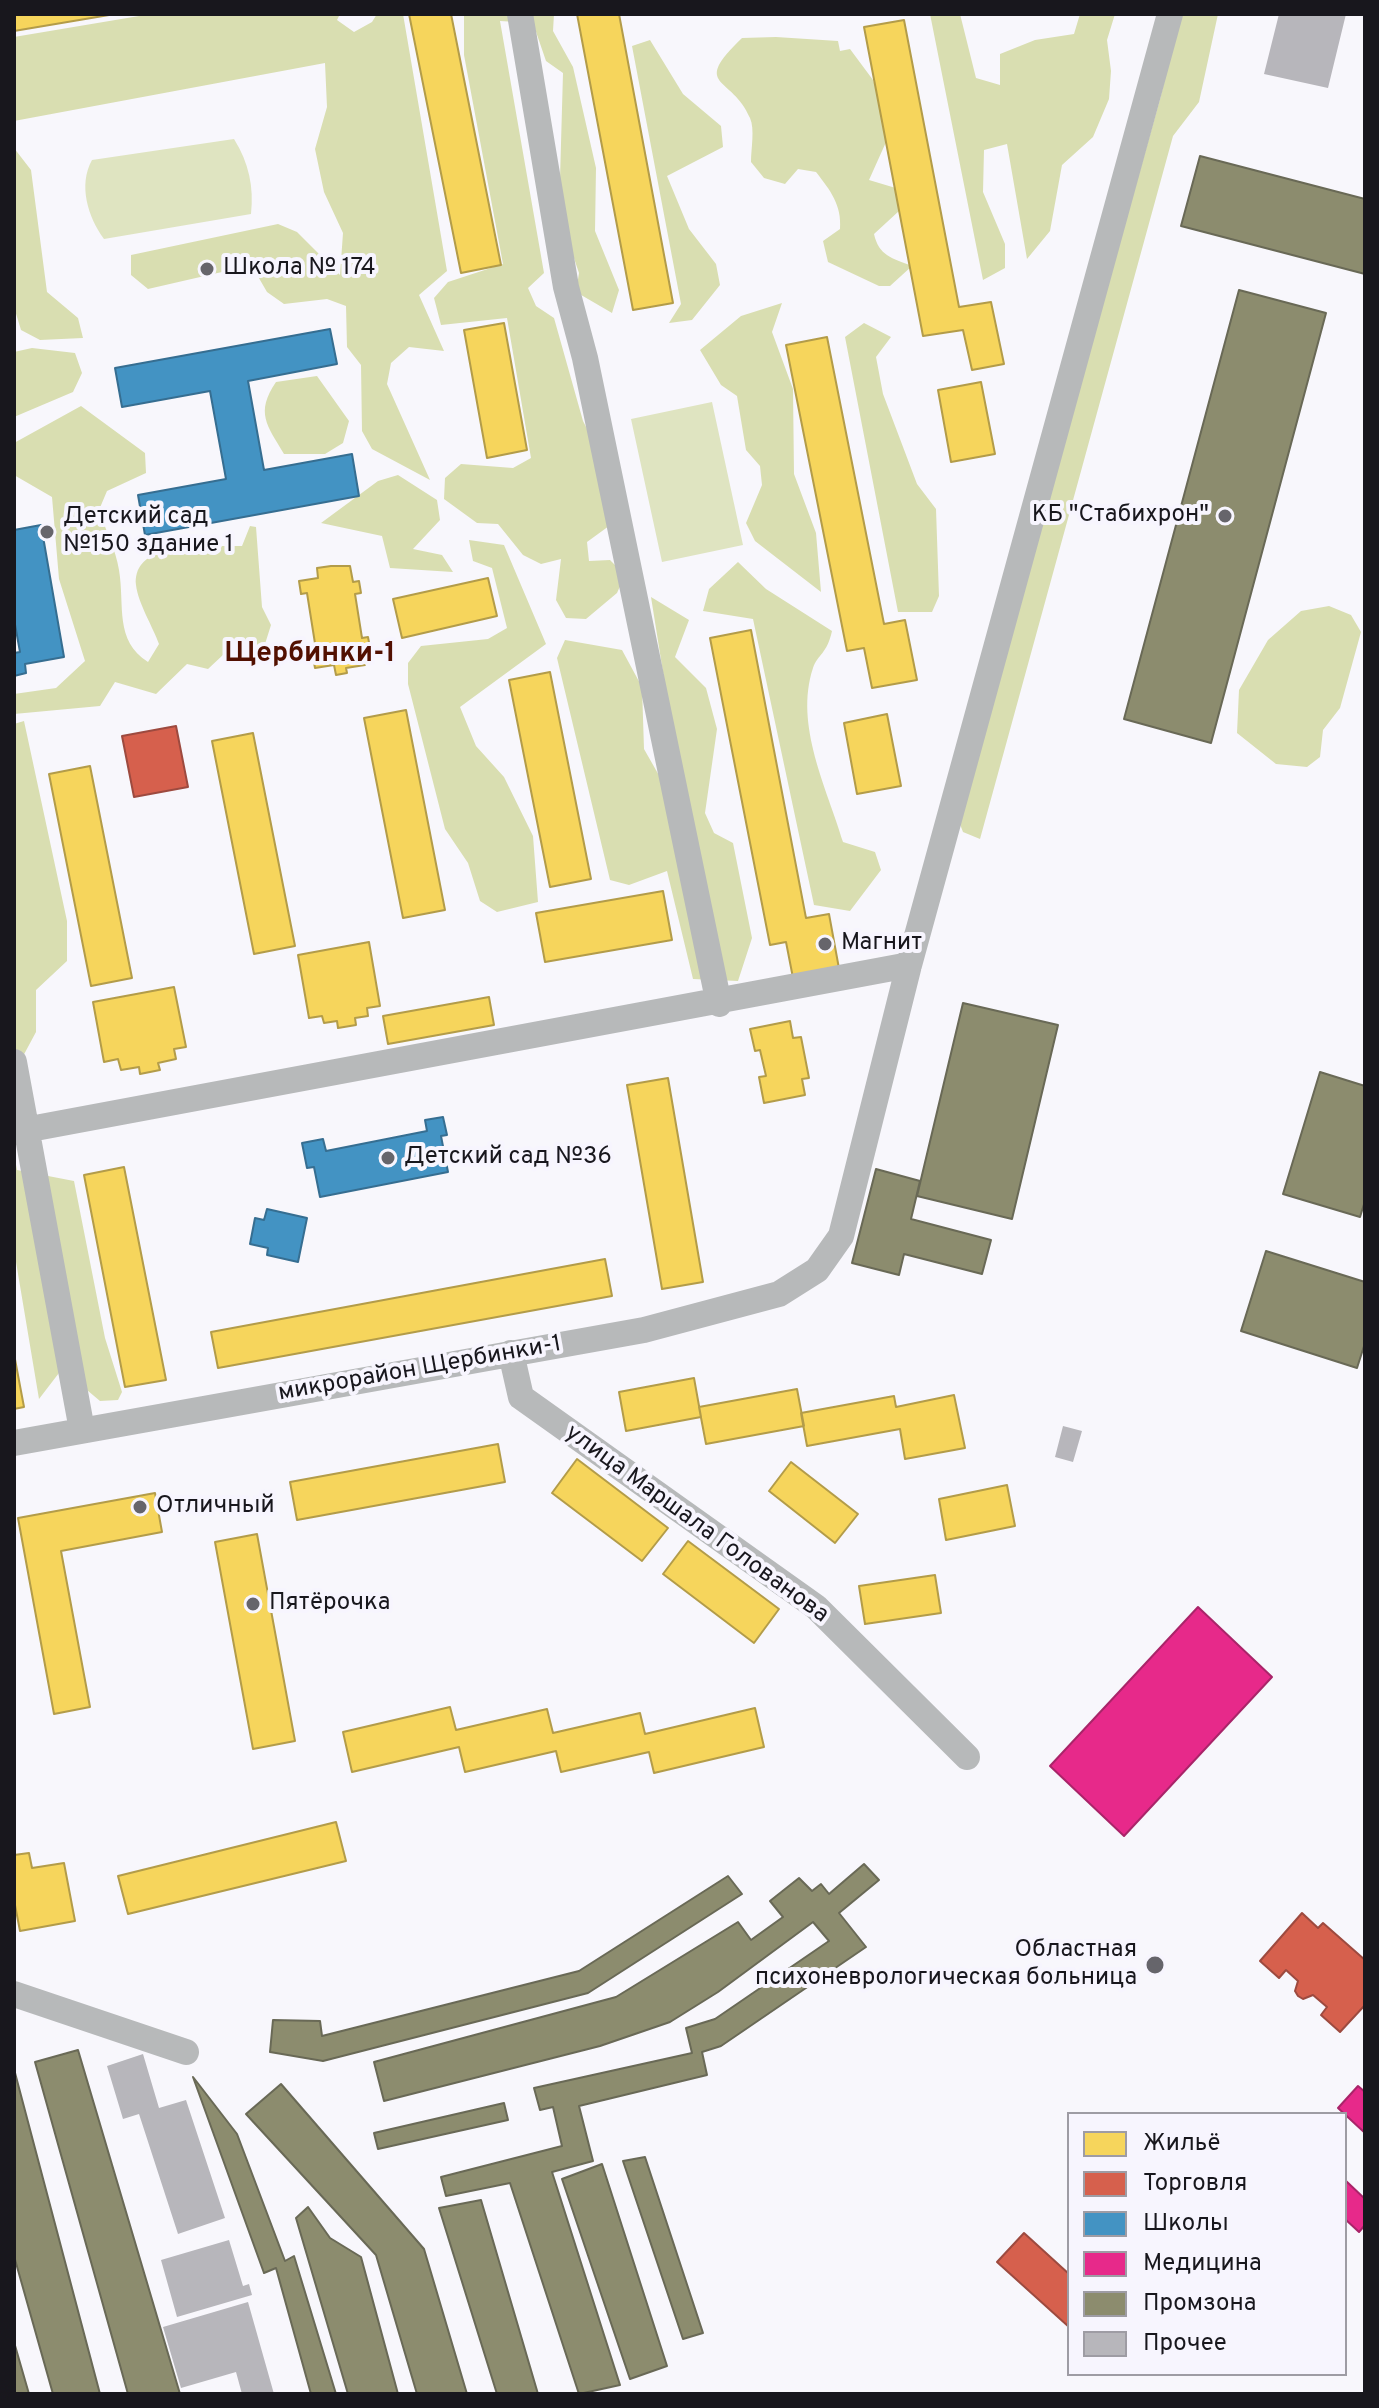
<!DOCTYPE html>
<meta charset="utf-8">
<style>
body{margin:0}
#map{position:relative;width:1379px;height:2408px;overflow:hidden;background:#f8f7fc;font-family:Overpass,sans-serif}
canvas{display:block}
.frame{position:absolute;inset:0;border:16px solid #18171d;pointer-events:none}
.legend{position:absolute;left:1067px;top:2112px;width:280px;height:264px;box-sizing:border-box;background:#f7f5fe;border:2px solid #9e9ca4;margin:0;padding:10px 14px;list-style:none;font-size:24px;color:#18171d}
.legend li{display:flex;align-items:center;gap:16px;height:40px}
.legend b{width:40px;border:2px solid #9e9ca4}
</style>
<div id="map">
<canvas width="1379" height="2408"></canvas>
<div class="frame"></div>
<ul class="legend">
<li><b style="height:22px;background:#f6d55c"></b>Жильё</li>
<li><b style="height:22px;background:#d6604d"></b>Торговля</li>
<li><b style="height:22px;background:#4393c3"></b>Школы</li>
<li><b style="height:22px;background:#e7298a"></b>Медицина</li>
<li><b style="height:22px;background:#8c8c6e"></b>Промзона</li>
<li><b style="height:22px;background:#b7b6bb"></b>Прочее</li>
</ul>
</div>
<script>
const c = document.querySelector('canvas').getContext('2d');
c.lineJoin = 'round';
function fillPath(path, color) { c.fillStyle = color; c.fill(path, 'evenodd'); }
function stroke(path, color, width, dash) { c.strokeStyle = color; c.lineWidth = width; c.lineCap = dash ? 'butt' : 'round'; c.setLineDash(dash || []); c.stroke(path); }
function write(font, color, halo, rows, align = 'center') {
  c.font = font + ' Overpass,sans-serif'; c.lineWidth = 8; c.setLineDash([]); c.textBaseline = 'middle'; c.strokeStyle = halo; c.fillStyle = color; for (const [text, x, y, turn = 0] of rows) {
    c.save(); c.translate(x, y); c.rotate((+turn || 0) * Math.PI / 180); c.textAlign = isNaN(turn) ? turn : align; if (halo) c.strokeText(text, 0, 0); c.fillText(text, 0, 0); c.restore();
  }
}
const green = new Path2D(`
 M234,139C249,163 254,187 251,214L104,239C88,217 78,185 92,160Z
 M712,402L743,545L662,562L631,419Z`);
const forest = new Path2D(`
 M151,14H340L337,20L354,32L372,22L377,14H403L447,271L419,295L444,351L409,347L391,363L387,384L430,480L372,449L362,431L361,365L347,347L346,306L327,299L284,304L267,292L256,273L235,269L148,289L131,275V255L278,224L297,232L340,275L343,233L324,192L315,149L327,107L325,63L14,121V37Z
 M464,14H554L553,31L573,67L596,168L595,231L619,290L612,313L576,292L579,273L559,214L563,73L546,61L533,23L500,21L544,273L528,288L536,306L554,318L583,421L622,497L620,518L587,542L589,561L610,560L625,575L617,593L586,619L566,618L556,600L561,559L541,564L523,555L498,524L477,523L444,499L445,478L461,464L513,468L531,458L507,318L441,325L434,298L448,282L503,264L464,55Z
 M930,14H960L976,78L1000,85V54L1035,40L1074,34L1080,14H1115L1107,40L1111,71L1109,99L1093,137L1062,165L1050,231L1027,259L1007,144L984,150L983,192L1005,244V268L983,280Z
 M1181,14H1218L1199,102L1173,136L980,839L963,832L958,819L1160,99Z
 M776,37L838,41L840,51L850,49L873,80L891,131L869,180L899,189V211L874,234C879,256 892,258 912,266L890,286H879L828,262L823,241L840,229C842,205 830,190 816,172L798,169L785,184L764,178L751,162C751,149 755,129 750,118C732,75 690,88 742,38Z
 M650,40L683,94L721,126L723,147L667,176L689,229L716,264L720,285L692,320L669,323L681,304L632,46Z
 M14,148L31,170L47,292L78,318L83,338L40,340L21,330L14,307Z
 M782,303L772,332L793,389L794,474L816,533L821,592L755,541L746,523L762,485L760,466L746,450L737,396L721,385L700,350L741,316Z
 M864,323L891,337L876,357L883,394L917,484L936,509L939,596L932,612H898L845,337Z
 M32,348L75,353L82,373L73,392L14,417V352Z
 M317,376L349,421L343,443L325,454H284C267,425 255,413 276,382Z
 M81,406L145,453L146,473L107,491L99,510C105,529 116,550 119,570C125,606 114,640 148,662L159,644C153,627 138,603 136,585C132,538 212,547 242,546L250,526L256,527L262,607L271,625L265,644L224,654L208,669L187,664L156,694L115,682L100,706L14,714V694L56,688L85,661L59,579L52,497L14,475V443Z
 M398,475L437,500L440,520L413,549L442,555L453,572L390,568L382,536L321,523L378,481Z
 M469,540L504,545L546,644L460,707L476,746L504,777L533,836L538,902L497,912L480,901L468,863L445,829L408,684V663L421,646L488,639L507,628L492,568L473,561Z
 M738,562L766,589L832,631C827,654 818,654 813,668C794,725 827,788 843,842L875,852L881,870L850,911L814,905L753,619L703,611L709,589Z
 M651,597L689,620L675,657L706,688L717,729L705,813L714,833L733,843L752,938L738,981L693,979L667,871L629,885L610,880L557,658L565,640L622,650L642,687L644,749L665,786L681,785Z
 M1329,606L1351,615L1361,632L1340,708L1323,730L1320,757L1307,767L1276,764L1237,733L1239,690L1268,640L1301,611Z
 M24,721L67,921V961L36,990V1032L14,1073V724Z
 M14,1154L17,1170L74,1181L105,1338L122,1392L118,1400L100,1401L62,1369L39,1399L14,1250Z`);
const homes = new Path2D(`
 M14,14H115L14,31Z
 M409,14H451L501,265L461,273Z
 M577,14H619L673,303L633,310Z
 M904,20L959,307L991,302L1004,364L972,370L963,330L923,336L864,27Z
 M504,323L527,450L487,458L464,330Z
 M827,337L884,624L905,620L917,680L872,688L864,648L847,651L786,345Z
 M981,382L995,454L951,462L938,390Z
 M331,566H350L353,582L359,581L361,593L355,594L362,638L368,637L370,648L363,650L365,665L346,668L347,673L336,675L334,665L315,668L313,657L317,656L307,593L301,594L299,581L318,578L317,568Z
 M488,578L497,616L402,638L393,599Z
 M751,630L806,918L829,914L840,974L794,983L786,942L770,945L710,638Z
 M550,672L591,879L550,887L509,680Z
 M406,710L445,910L403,918L364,718Z
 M887,714L901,786L857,794L844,723Z
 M253,733L295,946L254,954L212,741Z
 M90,766L132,978L91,986L49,774Z
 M663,891L672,940L545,962L536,913Z
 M369,942L380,1006L367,1008L368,1016L355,1018L356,1025L338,1028L337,1021L324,1023L322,1016L309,1018L298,955Z
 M174,987L186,1047L174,1049L176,1059L158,1063L160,1070L140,1074L139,1067L121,1070L118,1059L104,1062L93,1002Z
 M489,997L494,1025L388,1044L383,1016Z
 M790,1021L793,1038L801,1037L809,1078L802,1079L805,1095L764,1103L759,1077L766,1076L760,1050L755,1051L750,1029Z
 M668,1078L703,1282L662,1289L627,1085Z
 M124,1167L166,1380L125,1387L84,1175Z
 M605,1259L612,1296L218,1368L211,1332Z
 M14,1354L24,1407L14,1409Z
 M694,1378L701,1417L626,1431L619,1392Z
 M797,1389L804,1426L706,1444L699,1407Z
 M954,1395L965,1448L905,1459L900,1429L807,1446L801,1413L894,1396L896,1407Z
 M498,1444L505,1482L297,1520L290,1482Z
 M577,1459L668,1528L642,1561L552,1493Z
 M791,1462L858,1514L835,1543L769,1491Z
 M1007,1485L1015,1526L946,1540L939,1499Z
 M155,1493L162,1532L61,1551L90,1707L54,1714L18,1518Z
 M257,1534L295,1741L253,1749L215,1542Z
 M688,1541L779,1609L754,1643L663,1574Z
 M935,1575L941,1613L865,1624L859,1586Z
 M450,1707L456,1730L547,1709L553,1733L640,1713L645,1734L755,1708L764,1747L654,1773L649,1752L561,1772L556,1751L465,1772L459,1747L352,1772L343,1732Z
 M336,1822L346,1861L128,1914L118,1876Z
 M29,1853L32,1868L64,1863L75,1921L20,1931L14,1900V1855Z`);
const shops = new Path2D(`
 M176,726L188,787L134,797L122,736Z
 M1302,1913L1318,1928L1323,1923L1365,1960V2005L1340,2032L1321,2015L1327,2007L1313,1995L1303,1999L1298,1996L1295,1991L1298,1981L1286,1970L1279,1978L1260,1961Z
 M1024,2233L1069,2274V2327L997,2262Z`);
const schools = new Path2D(`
 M330,329L337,364L248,381L264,470L352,454L359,496L145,535L138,495L226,479L210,391L122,407L115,368Z
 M41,525L64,657L25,664L26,673L14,676V653L20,652L14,619V530Z
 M443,1117L447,1135L441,1136L448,1172L320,1197L314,1167L307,1168L302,1143L323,1139L326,1151L427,1131L425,1120Z
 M267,1209L307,1218L298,1262L267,1255L268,1248L250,1244L255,1218L264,1220Z`);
const health = new Path2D(`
 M1198,1607L1272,1677L1124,1836L1050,1766Z
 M1358,2086L1365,2092V2133L1338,2108Z
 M1345,2180L1365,2199V2225L1359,2232L1345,2219Z`);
const industry = new Path2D(`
 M1200,156L1365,199V274L1181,226Z
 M1239,290L1326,313L1211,743L1124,719Z
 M963,1003L1058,1025L1012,1219L917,1196Z
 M1320,1072L1365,1086V1201L1360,1217L1283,1194Z
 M876,1169L920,1181L911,1219L991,1240L982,1274L904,1254L899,1275L852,1263Z
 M1266,1251L1365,1282V1343L1357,1368L1241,1331Z
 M864,1864L879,1880L839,1913L866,1947L721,2046L702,2052L707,2075L579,2106L593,2161L552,2172L620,2385L579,2394L510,2183L446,2196L441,2177L562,2146L553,2107L540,2110L534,2088L692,2053L686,2028L715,2019L829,1941L813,1922L718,1992L670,2022L600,2046L384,2101L374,2062L616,1997L738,1922L751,1940L783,1917L770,1901L799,1878L812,1891L821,1884L829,1894Z
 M728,1876L742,1894L588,1993L323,2061L270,2052L273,2020L320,2021L322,2036L579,1971Z
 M78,2050L180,2394H128L35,2062Z
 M14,2069L100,2394H53L14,2256Z
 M193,2077L237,2134L285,2261L294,2256L336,2394H311L276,2268L264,2273Z
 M281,2084L424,2249L467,2394H417L376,2255L246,2114Z
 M504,2103L508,2120L378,2149L374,2133Z
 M645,2157L703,2333L683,2339L623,2161Z
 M602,2164L667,2366L630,2379L562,2179Z
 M481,2200L538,2394H497L439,2208Z
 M308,2207L330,2238L361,2257L398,2394H348L296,2218Z
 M14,2342L29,2394H14Z`);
const building = new Path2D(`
 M1279,14H1346L1328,88L1264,74Z
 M1063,1426L1082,1431L1073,1462L1055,1457Z
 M143,2054L159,2108L186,2100L225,2218L178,2234L139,2114L123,2119L107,2066Z
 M229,2240L243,2286L249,2284L252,2295L177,2317L161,2260Z
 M248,2302L274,2394H242L236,2372L181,2388L163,2327Z`);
const minor = new Path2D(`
 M520,14L566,287L585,358L719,1004
 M14,1062L82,1430
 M14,1132L909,965
 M511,1353L521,1397L816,1607L967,1757
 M14,1443L644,1330L779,1294L817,1270L841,1236L909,965L1170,14
 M14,1994L186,2052`);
const markers = [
 [207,269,8,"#66656b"],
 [1225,516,8,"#66656b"],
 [47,532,8,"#66656b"],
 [825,944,8,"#66656b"],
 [388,1158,8,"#66656b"],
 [140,1507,8,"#66656b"],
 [253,1604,8,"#66656b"],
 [1155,1965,10,"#66656b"]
];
const poiNames = [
 ["Школа № 174",223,269],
 ["КБ \"Стабихрон\"",1209,516,"right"],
 ["Детский сад",63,518],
 ["№150 здание 1",63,546],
 ["Магнит",841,944],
 ["Детский сад №36",404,1158],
 ["Отличный",156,1507],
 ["Пятёрочка",269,1604],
 ["Областная",1137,1951,"right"],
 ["психоневрологическая больница",1137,1979,"right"]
];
const streetNames = [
 ["микрорайон Щербинки-1",420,1370,-10],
 ["улица Маршала Голованова",696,1525,36]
];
const quarterNames = [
 ["Щербинки-1",310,655]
];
fillPath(green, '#dfe4c1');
fillPath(forest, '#d9deb1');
fillPath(homes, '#f6d55c');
stroke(homes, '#b39c49', 2);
fillPath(shops, '#d6604d');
stroke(shops, '#9d4a3f', 2);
fillPath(schools, '#4393c3');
stroke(schools, '#366e91', 2);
fillPath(health, '#e7298a');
stroke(health, '#a92469', 2);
fillPath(industry, '#8c8c6e');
stroke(industry, '#696956', 2);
fillPath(building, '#b7b6bb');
stroke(minor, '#b7b9ba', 26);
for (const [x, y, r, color] of markers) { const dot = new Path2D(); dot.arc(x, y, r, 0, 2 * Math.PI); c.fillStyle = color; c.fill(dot); stroke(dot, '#f7f5fe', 3); }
write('24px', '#18171d', '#f7f5fe', poiNames, 'left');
write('24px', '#18171d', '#f7f5fe', streetNames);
write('bold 28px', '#521001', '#f7f5fe', quarterNames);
</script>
